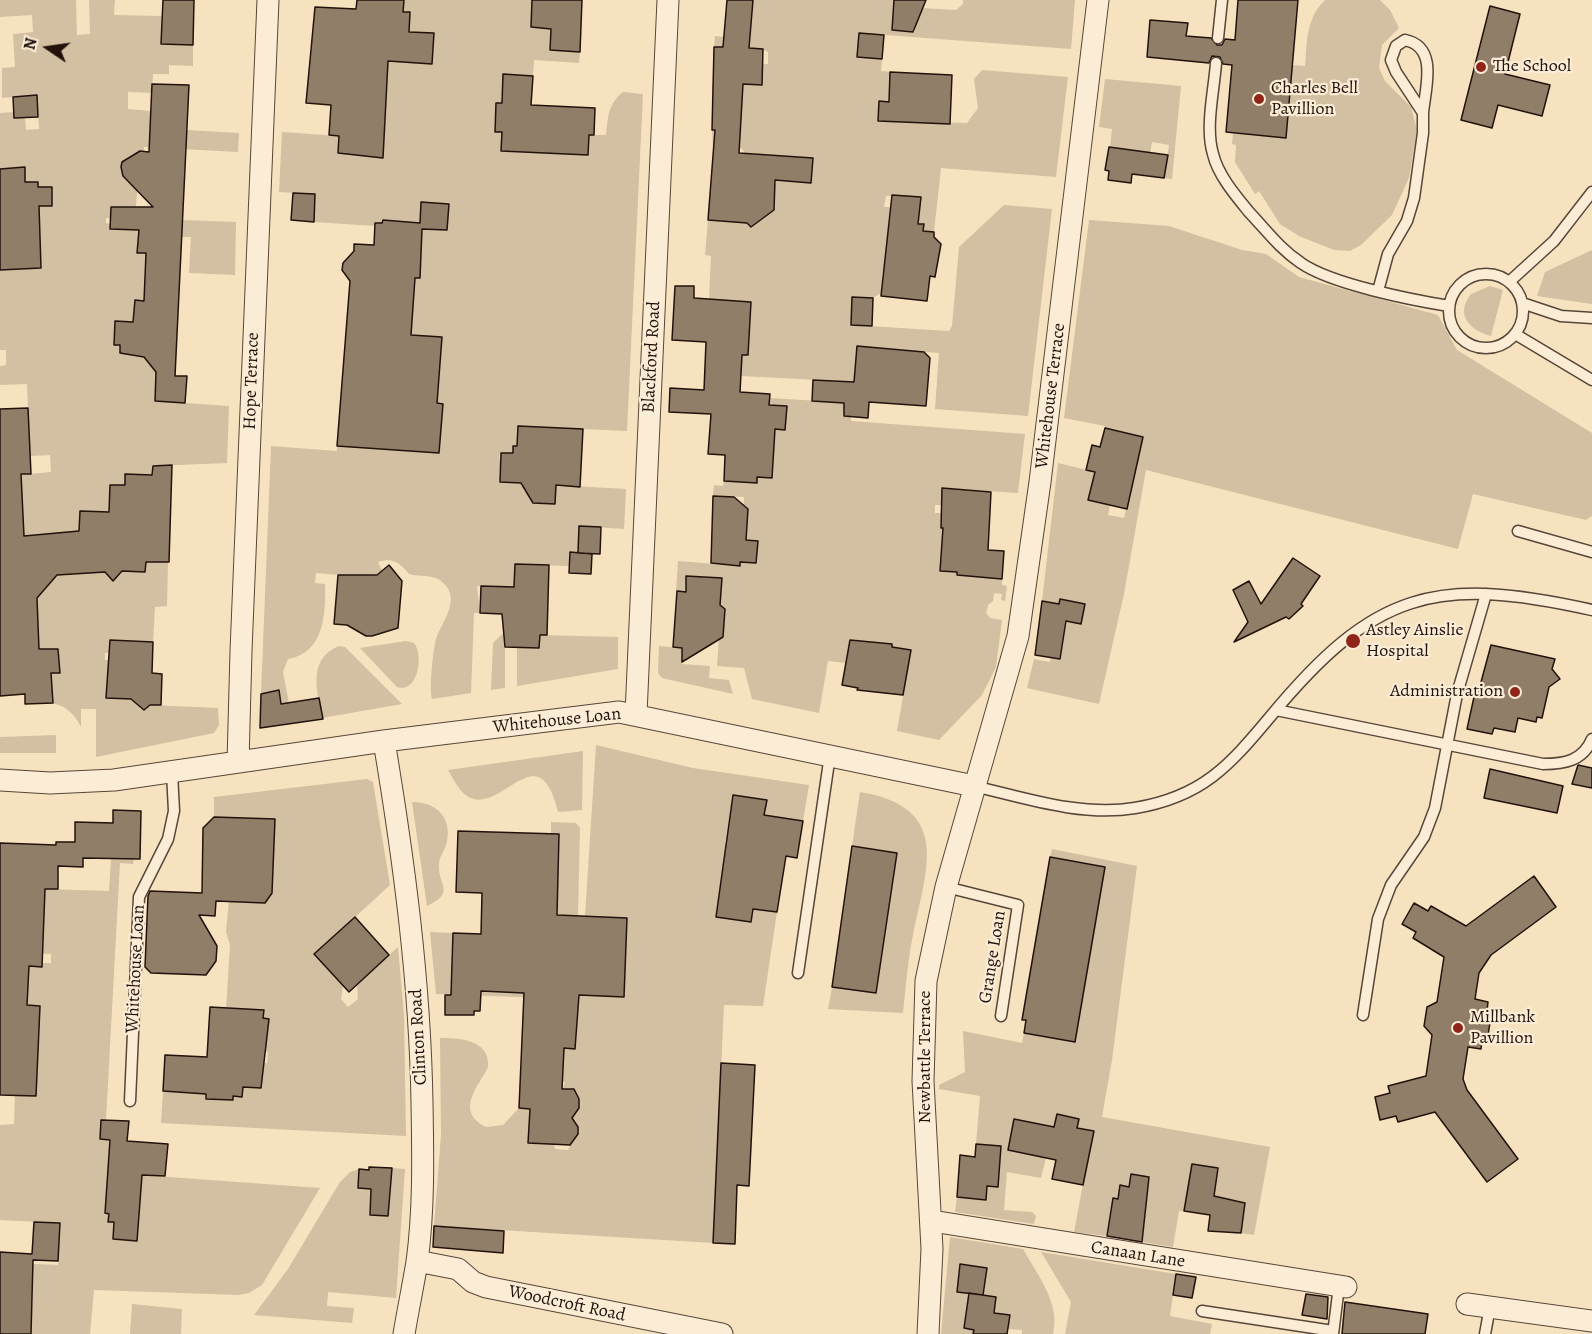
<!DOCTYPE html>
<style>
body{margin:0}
#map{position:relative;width:1592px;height:1334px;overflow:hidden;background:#f7e2bf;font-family:Alegreya,serif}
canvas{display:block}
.north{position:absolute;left:18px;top:18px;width:60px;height:60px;-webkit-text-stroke:4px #faecd5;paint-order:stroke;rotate:283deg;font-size:16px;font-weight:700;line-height:24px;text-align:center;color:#22120c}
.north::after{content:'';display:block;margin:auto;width:21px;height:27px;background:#22120c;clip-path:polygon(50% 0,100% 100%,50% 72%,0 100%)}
</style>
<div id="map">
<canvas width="1592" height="1334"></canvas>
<div class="north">N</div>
</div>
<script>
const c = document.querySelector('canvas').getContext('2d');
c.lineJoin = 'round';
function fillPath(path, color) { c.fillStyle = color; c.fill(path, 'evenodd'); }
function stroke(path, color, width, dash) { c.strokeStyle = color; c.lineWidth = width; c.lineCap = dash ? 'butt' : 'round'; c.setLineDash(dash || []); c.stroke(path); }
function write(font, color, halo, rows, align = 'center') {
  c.font = font + ' Alegreya,serif'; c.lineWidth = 4.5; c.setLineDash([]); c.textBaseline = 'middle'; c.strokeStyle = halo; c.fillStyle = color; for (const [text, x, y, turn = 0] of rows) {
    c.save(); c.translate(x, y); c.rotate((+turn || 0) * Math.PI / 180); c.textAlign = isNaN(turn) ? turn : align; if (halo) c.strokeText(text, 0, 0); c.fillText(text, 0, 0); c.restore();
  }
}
const green = new Path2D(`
 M0,0H76L77,35L90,34L89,0H115L114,15L162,16L161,43L193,45V66L169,65V74H153L152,93L128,92V109L151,111V128L239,133L238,152L144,147V151L138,152V158L126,159L121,167L123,176L138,180L136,206L111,208L110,218H106V223L110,224V229L147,230L137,253H146L145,266L180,267L158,301H135L132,322L115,321L114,345H120V353H132V356L176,358V376L155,401L229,406L227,463L153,466L152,475L125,474V485H110L109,512L80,511L79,531L0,538L23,518L18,475L51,472L50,455L30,456L27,384L0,385V366L6,365V350H0V270L40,268L6,207L52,205V187H38V182H25L24,168L0,169V113L14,112V118H25L26,130L39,129L37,95L2,98V68L15,67L13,34L33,32L32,15L0,17Z
 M404,0H532L531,27L551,29L550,50L580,52L579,63L534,60L533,76L503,74L502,103H496L495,132H502V151L588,155L589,135H606C608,117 608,104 623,92L643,94L627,431L519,426L518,435L531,447L513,446V453H500L499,459L531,461L501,468L500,482L530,484L529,496L533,503L556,485L626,489L624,529L580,526L578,553H570L569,566L515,564L514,587L477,586L480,613H474L471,693L432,699C429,688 433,651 436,639C442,621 463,598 441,581C432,574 419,577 409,574C400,563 393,557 378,562L382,571L376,575L367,574L366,577L316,573L315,583L325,584C326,614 324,653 288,659L283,672L289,703L281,704L279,691L261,694L271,446L337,451V446L439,452L443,404L437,403L442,338L399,334L410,278H420L383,220L382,223H375V226L314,222L315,194L279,192L282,132L339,136L338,153L383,158L387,83L386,61L432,64L434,34L409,32L410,12H403ZM421,202L449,204L447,230L420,228Z
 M753,0H894L892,30L915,32L916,16H920L922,8L956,10L963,4V0H1075L1071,49L859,33L858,57L882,59L881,71L904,73V84H890L889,102H879V121L967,123L978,108L974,79L982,70L1068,77L1056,177L941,168L934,232L923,231V224L915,223L919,216L921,198L886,196L884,207H890L887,241L890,270H883L881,293L873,298L853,297L852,325L949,331L952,326L959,247L1004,205L1052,209L1028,416L935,409L939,353L885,349L856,361L854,386H844V416L851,417V421L1025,434L1018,493L943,488L941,505H935V513H941V528L970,529L957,575L972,576L973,572L1002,575V585L1007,586L1005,601L1001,600L1002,594L994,593L993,601L988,605L986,613L990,618L1002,620L996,667L982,695L939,740L897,731L911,650L892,647V644L850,640L845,663L828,661L819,713L752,699L744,668L717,666L719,639L723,636L724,629L720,626L725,609L720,606L722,578L686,577V592L676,591L678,561L739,566L740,562L756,563L757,541L741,540L744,497L713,496L714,485L723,486L724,481L756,483L757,477H772L774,429L785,430L769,405L770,398L836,402L837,381L741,376L742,355H748L751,302L709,299L711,256L705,255L708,220L747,223L751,227L774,207L775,180L811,183L813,158L745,153L741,148L734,152L713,151L712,130L740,131L712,92V83L761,85L762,64H768V52L762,49L714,47L715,36L725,37L751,20Z
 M1380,0L1390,10L1399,28L1382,45L1379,68L1385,81L1411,107L1417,130L1409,178L1392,215L1361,245L1350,251L1334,250L1299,236L1280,224L1259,191L1255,194L1235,162L1236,145L1232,144L1233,133L1286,137L1292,65L1305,66C1307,42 1306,18 1325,0Z
 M1105,79L1181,86L1172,179L1164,178L1169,145L1152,142L1149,160L1129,150L1110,147L1112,129L1099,127Z
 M182,220L236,222L235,275L189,273L191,237H181Z
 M1089,220L1169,226L1242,250L1266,254L1299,277L1438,315L1457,350L1592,433V516L1586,520L1473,494L1458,549L1146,470L1124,594L1099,704L1027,688L1034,659L1050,662L1051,658L1060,659L1067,621L1081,624L1085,604L1060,599L1059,604L1042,601L1058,463L1095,472L1088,499L1110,505L1108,515L1124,518L1143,437L1105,428V426L1064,418Z
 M1592,250V304L1537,296L1545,272Z
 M1490,286L1503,290L1491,336C1471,331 1454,315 1471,294Z
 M79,536L110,578H116L122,571L145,572L146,562H168L167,606L155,607L153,642L110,640V653H105V660H109L106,692L124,693V699H137V704L142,709L150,705L218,708L219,725L214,733L96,757V709H81V727C74,712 62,702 45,703V688L52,687L51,673L60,672L58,649L30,651L28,628L38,627V616L20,617L46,549L72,574L80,573Z
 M502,634H521V648H539L540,635L618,637V669L517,686V642L505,641V688L491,690L493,643Z
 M406,641L414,643C424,655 418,694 397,687L360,648Z
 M339,646L345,647L402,704L322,718C317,691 307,659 339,646Z
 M659,646L682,648V664L710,666L709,678L729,680L733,694L662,678L658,673Z
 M56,735V753H0V737Z
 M596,745L693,768L809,785L803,821L764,815L766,800L733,795L725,843L735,845L725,857L716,916L751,922L753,909L777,912L763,1006L724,1005L713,1243L434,1226L441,1135L440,1038C461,1038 490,1040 488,1067C479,1086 454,1111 486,1127L503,1125L519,1108L530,1109L528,1143L554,1144L555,1149L568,1150L578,1127L572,1122L573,1112L579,1109V1099L574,1094V1090L563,1089L565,1082L559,1081L564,1048L575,1049L577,1031L569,1030L571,999L436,994L430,932L453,933L452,977L584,955L582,995L624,997L627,918L585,916Z
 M583,751L582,810L558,812C538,730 501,818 467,796C458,790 453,778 448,770Z
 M367,779L373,782L390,885L315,954L343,986L341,999L348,1007L358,999L357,984L398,947L404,1015L406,1136L161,1123L163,1091H207L206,1099L233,1100V1096L262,1063H267L268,1052L262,1051L263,1032H268L269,1019L263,1018L264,1010H226L230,945L226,932L230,890L237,902L264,903L272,893L275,819L214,817V797Z
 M860,792C950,807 928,865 914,930C908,958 906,985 903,1013L828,1009L832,987L876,993L897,853L852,846Z
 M412,802C435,802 452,816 447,841C446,849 440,855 439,863C437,885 457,892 427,906Z
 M551,822L576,823L580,828L578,917H557L559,834L551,833Z
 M1052,849L1137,866L1112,1060L1102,1117L1270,1147L1254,1235L1241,1233L1245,1203L1236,1200L1235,1202L1213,1199L1218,1168L1192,1164L1184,1211H1179L1173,1247L1142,1242L1145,1220L1132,1218L1145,1203L1149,1177L1131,1174L1129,1187L1120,1185L1118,1199H1113L1107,1236L1074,1232L1093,1131L1077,1128L1079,1119L1057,1114L1054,1127L1014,1119L1008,1150L1046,1158L1041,1178L1007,1172L1004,1210L1032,1212L1036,1216L1034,1224L955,1212L957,1197L986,1200L987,1186L998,1187L1001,1146L976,1144L980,1096L939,1089V1085L965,1072L963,1031L1022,1043L1024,1033L1075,1041L1105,867L1050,857Z
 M111,858L134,859L133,864L120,863L106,1120H101L100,1139L110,1140L105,1213L109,1214L108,1222H114L113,1239L137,1241L142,1175L320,1188L262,1285L249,1293L239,1295L94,1290L90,1334H31L33,1287L16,1286L9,1263L58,1265L60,1223L0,1220V1125L14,1124L15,1091L36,1095L37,1070L25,1051H38L40,1006L27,1005L19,986H28L29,966L42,967V963H51V954L31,953L32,902H45V889L109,891Z
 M392,1168L405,1169L396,1298L328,1292L327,1306L354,1308L352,1323L254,1315L288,1269L340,1182L350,1172L359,1169L358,1187L371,1189L370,1214L388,1215Z
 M950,1237L1023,1249C1037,1274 1061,1304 1053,1334H1022V1330L1008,1329L1010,1315L994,1313L996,1297L983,1295L986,1268L961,1264L957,1291L969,1293L964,1328L974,1330L973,1334H941Z
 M1041,1252L1176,1274L1170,1316L1212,1324L1210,1334H1065L1071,1302Z
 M132,1304L182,1309L181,1334H130Z`);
const building = new Path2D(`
 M163,0H194L193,45L161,44Z
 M357,0H404L403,12H410L409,32L434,33L432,64L388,61L383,158L338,153L339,136L329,135L331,105L306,103L315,7L356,9Z
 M532,0H582L580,52L550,50L551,29L531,27Z
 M727,0H753L749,48L763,49L762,85L743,84L739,153L813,158L811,183L775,180L774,210L751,227L747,223L708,220L715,130H712L714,47H723Z
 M894,0H926L913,32L892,30Z
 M1238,0H1298L1286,138L1226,132L1232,65L1223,64L1220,57L1212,56L1209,63L1147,57L1150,20L1188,23L1186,36L1211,38L1217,45H1222L1225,39L1235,40Z
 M1490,6L1520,14L1505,74L1550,85L1542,116L1498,105L1492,128L1461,120Z
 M859,33L884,35L882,59L857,57Z
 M890,72L952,75L950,124L878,121L879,101L889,102Z
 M503,74L533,76L531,105L595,108L594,135H589L588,155L501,151L502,132H495L496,103H502Z
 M152,84L189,85L175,376H187L185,403L155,401L156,372L144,357L120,353V345H114L115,321L133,322L135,300L144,301L146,253H137L139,230L110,229L111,207H153L123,176L121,167L122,162L140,151L149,152Z
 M37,95L38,117L14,118L13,97Z
 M1109,147L1168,155L1164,178L1132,174L1131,183L1108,180L1109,171L1105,170Z
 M25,167V182H38V187H52V206H39L41,268L0,270V169Z
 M293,193L315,194L314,222L291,220Z
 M892,195L921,197L918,224H924L923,231L934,232V237L941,244L935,277L930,276L927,301L881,296Z
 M421,202L449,204L447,230L422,229L420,278H415L411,335L442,337L437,403L443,404L439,453L337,446L350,281L342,270L343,263L354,251V244L374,245L375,223H382L383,220L420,223Z
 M675,286H694V298L751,302L748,355H742L740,392L770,394L769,405L787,406L785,430L775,429L772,478L757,477V483L724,481L725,455L708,454L711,414L669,412L670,388L704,390L706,342L672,340Z
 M852,297L873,298L872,326L851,325Z
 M857,346L924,352L930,358L926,406L869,402L868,418L844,416V403L812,401L813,380L854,382Z
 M28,408L31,474H21L24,536L79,531L80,511L109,512L110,485H125V474L152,475L153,466L172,465L169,562H146L145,572L122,571L113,581L105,572L57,575L37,598L39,649H58L60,673H51L53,703L25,704V694L0,696V409Z
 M518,426L583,429L580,487L556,485L555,504L533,503L521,483L500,482L501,453H513V446H517Z
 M1105,428L1143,437L1127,509L1088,500L1095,472L1086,470L1092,445L1100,447Z
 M942,488L991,492L988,550L1004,551L1002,579L957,575V572L940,571L943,528H941Z
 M713,496L734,497L748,509L746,540L758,541L756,563L740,562V566L711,563Z
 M579,526L601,527L600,554L578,553Z
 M570,552L592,554L591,574L569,573Z
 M1293,558L1320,576L1301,604L1303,606L1289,619L1286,617L1234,642L1248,622L1233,590L1249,581L1261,604Z
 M515,564L549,565L547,635H540L539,648L505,647L502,614L480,613L481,586L514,587Z
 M389,565L402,581L398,628L372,636H366L347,625L334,624L338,575H377Z
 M686,576L722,578L720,605L725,609L723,637L682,662V648L673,647L677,591L686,592Z
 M1060,599L1085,604L1081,624L1066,621L1060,659L1035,655L1042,601L1059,604Z
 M110,640L153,642L152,673L162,674L161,705H150L144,710L131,699L106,698Z
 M850,640L892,644V647L911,650L903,695L857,690L858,688L842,685Z
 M1491,645L1555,659L1552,669L1560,679L1549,687L1542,718L1537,717L1536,722L1518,718L1515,732L1494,728L1492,734L1467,729L1474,697H1477Z
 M279,690L281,704L319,698L323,719L260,728L261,694Z
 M1578,765L1592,768V788L1572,784Z
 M1490,769L1563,786L1557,813L1484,798Z
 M733,795L767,800L764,815L803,821L797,858L786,856L777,912L753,909L751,922L716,917Z
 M113,810L141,811L140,859L83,858V867L58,866V889H45L42,967L29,966L27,1005L40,1006L36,1096L0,1095V843L56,845V842H75V822L113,823Z
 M214,817L275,819L272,893L265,903L216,901L215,916L199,915L217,946L216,961L206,975L151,973L145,967L148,896L150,891L202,893L203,828Z
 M458,831L559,834L557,915L627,918L624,997L579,995L575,1049L564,1048L562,1089H574L579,1099V1108L572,1118L578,1127V1134L570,1145L528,1143L530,1109L519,1108L524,993L481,991L480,1011H474V1015H445V995H451L453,933L481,934L482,893L456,892Z
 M852,846L897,853L876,993L832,987Z
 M1050,857L1105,867L1075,1042L1024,1033L1026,1020H1022Z
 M1534,876L1556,907L1491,955L1479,973L1475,999L1488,1002L1487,1011L1491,1017L1488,1035L1482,1040L1481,1049L1468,1047L1463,1079L1467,1090L1518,1159L1487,1182L1435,1112L1398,1122L1396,1116L1380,1120L1375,1097L1390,1093L1388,1086L1426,1076L1432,1035L1424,1026L1427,1007L1437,1002L1444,957L1413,938L1416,932L1402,924L1414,903L1428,911L1431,906L1466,926Z
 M355,917L389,955L349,992L314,954Z
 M210,1007L264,1010L263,1018L269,1019L261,1088L243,1087L242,1097L233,1096V1100L206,1099V1094L163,1091L165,1055L207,1057Z
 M721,1063L755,1065L749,1186L737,1185L735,1244L713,1243Z
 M1057,1114L1079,1119L1077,1128L1094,1131L1083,1185L1052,1179L1056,1160L1008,1150L1014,1119L1054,1127Z
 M101,1120L129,1121L127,1141L168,1144L165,1176L142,1175L137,1241L113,1239L114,1222H108L109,1214L105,1213L110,1140L100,1139Z
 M976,1144L1001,1146L998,1187L987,1186L986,1200L957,1197L960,1155L975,1157Z
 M1192,1164L1218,1168L1214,1196L1245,1203L1241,1233L1208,1231L1210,1215L1184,1211Z
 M369,1167L392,1168L388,1216L370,1215L371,1189L358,1188L359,1169L369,1170Z
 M1131,1174L1149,1177L1142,1242L1107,1236L1113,1198L1118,1199L1120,1185L1129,1187Z
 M34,1222L60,1223L58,1261L33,1260L31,1334H0V1252L32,1254Z
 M434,1226L504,1231L503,1253L433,1247Z
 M960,1264L987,1268L983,1295L957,1292Z
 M1176,1274L1196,1277L1192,1298L1173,1295Z
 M969,1293L996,1297L994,1313L1010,1315L1007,1334H973L974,1330L964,1328Z
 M1306,1294L1328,1297L1327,1319L1302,1315Z
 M1345,1302L1428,1314L1425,1334H1342Z`);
const lane = new Path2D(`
 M1218,38L1222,0
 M1216,63C1214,91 1205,127 1213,154C1218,175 1235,195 1249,212C1266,230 1280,249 1301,263C1331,284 1412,300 1449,306
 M1449 311a37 37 0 1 1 74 0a37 37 0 1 1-74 0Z
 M1509,282L1554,241L1592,192
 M1378,291L1388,254L1407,221L1414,198L1423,133V113L1396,72L1391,60L1396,46L1405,40C1439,47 1425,89 1423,113
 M1522,303L1561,316L1592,318
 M1515,334L1592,380
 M1518,531L1592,552
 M1276,710L1543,764C1564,764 1583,761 1592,739
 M974,786C1025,798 1082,817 1135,808C1202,797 1229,766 1270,717C1374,591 1435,575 1592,610
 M946,887L1018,905L1001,1016
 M798,973L830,755
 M1363,1015L1378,919L1391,885L1424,837L1435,808L1457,694L1486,594
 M130,1101L139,897L168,839L174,811L172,773
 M1202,1311L1333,1331
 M1333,1334L1339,1286
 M1485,1334L1490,1307`);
const street = new Path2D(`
 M636,714L668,0
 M384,741C404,861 420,981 422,1103C423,1156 424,1210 417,1262C413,1286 408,1310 404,1334
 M238,762L241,651L268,0
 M0,780L50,783L114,780L384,741L619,712L974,786
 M932,1221L1346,1287
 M417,1261L458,1269L473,1282L486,1287L722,1334
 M1467,1304L1592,1321
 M928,1334L932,1249L923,1081L926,981L946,887L1018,636L1040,482L1098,0`);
const markers = [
 [1481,67,6,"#8f2418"],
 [1259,99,6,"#8f2418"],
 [1353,641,8,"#8f2418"],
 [1515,692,6,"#8f2418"],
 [1458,1028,6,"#8f2418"]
];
const poiNames = [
 ["The School",1493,67],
 ["Charles Bell",1271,89],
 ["Pavillion",1271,110],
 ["Astley Ainslie",1366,631],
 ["Hospital",1366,652],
 ["Administration",1503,692,"right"],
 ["Millbank",1470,1018],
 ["Pavillion",1470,1039]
];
const streetNames = [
 ["Blackford Road",652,357,-87],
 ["Hope Terrace",252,381,-88],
 ["Whitehouse Terrace",1051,396,-83],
 ["Whitehouse Loan",557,721,-6],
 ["Grange Loan",993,957,-81],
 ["Whitehouse Loan",136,969,-87],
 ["Clinton Road",419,1037,-93],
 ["Newbattle Terrace",926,1057,-90],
 ["Canaan Lane",1138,1255,9],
 ["Woodcroft Road",567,1304,12]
];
fillPath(green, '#d3bfa1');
fillPath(building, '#917e69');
stroke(building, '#22120c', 1.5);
stroke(lane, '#574639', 13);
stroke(street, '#574639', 23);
stroke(lane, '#faecd5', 10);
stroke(street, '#faecd5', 21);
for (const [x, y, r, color] of markers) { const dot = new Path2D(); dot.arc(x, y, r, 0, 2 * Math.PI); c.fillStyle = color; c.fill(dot); stroke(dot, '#faecd5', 2); }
write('18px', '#22120c', '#faecd5', poiNames, 'left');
write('18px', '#22120c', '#faecd5', streetNames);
</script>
